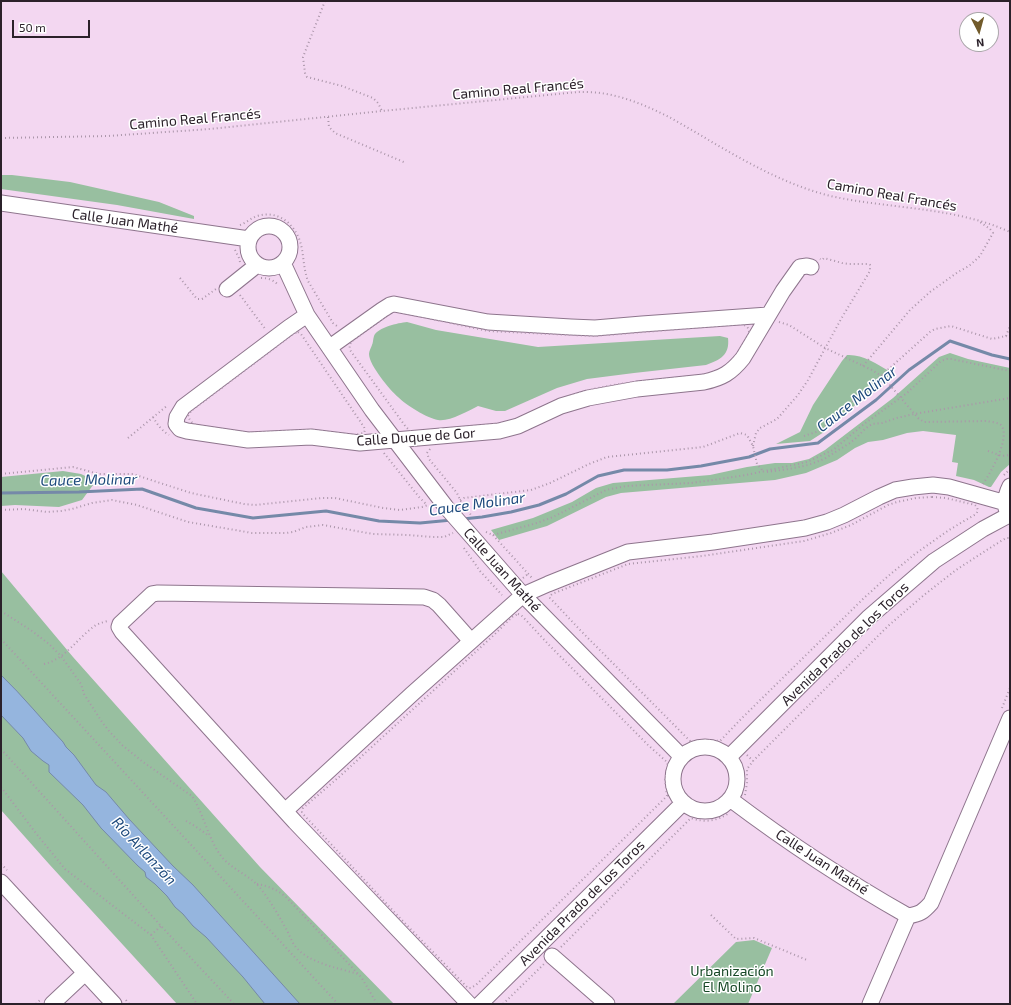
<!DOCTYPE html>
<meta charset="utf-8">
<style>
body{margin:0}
#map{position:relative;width:1011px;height:1005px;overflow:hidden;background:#f3d7f1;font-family:"Exo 2",sans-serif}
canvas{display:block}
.frame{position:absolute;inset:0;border:2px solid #2b212a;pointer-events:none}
.north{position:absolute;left:959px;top:12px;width:40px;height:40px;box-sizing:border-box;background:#fff;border:1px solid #aaa6aa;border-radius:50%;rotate:174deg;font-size:11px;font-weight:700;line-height:16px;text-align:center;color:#2b212a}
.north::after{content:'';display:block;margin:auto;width:14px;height:18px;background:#725b2b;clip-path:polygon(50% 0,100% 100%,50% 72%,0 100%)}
.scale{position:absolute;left:12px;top:20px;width:78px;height:18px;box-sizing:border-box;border:2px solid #2b212a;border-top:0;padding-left:5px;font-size:12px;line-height:14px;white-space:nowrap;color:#2b212a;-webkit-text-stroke:3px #fff;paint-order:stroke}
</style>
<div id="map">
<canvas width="1011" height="1005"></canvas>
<div class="frame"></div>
<div class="north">N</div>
<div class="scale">50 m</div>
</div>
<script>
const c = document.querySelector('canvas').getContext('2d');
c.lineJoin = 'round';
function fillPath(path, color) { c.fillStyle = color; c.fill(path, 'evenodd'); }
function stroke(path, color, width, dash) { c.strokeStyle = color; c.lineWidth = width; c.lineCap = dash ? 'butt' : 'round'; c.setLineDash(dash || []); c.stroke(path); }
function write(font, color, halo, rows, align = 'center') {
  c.font = font + ' "Exo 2",sans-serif'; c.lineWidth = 3; c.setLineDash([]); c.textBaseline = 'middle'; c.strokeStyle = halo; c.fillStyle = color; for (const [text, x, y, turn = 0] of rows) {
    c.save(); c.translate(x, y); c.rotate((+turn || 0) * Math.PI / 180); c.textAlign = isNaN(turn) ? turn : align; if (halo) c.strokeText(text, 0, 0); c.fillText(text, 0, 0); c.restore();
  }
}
const green = new Path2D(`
 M1,175H12L70,182L159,202L194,216V219L117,205L1,189Z
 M407,322L436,330L538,347L720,336L728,338C730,355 720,360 706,365L634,373L587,379L557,388L505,411H496L478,406C468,411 449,422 438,420C427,418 406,405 398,397C390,390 369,365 369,354C369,351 371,348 372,345C373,343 373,339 374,336C378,327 398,323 407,322Z
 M950,353L968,359L1010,368V464L1001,472L991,487H989L974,480L956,476L958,463L952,462L956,435L923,431L907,433L883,440L868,442L855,448L837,460L806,473L775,480L621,493L606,497L547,526L499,540L491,530L533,518L572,502L596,488L613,483L710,475L747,467L775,463H792L809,459L825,450L893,398L939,357Z
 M847,355C862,354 877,364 889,371L890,375L824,432L810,441L776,444L800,432L813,405L842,361Z
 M63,471L81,474L96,481L82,500L59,507L15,505L1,506V477Z
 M1,571L73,657L260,867L394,1004H177L49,864L1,810Z
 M754,940L772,948L748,1004H673L736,942Z`);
const water = new Path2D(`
 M1,675C23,696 42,720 63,742L66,747L74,755L96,785L106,792L129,819L173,866L193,885L300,1004H265L243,977L206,937L193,926L183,914L175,907L167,896L155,884L146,877L145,872L138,866L101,828L83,805L49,772V765L43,761L31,751L23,738L1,715Z`);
const stream = new Path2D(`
 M1,493L79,492L142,489L196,508L253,518L326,511L379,521L420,523L452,520
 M463,519L482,517L511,512L539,505L566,494L598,476L624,470H667L701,466L749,457L770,449L818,443L876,400L909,370L950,341L992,355L1010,359`);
const path = new Path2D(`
 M325,1L303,57L305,73L307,77L311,78L342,86L373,98L378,103L382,111
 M328,117L329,127L335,133L406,163
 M1,138L108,136L210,129L382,111L578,92C585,92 593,92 600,93C624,96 647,106 669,117C687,127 705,138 724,149C759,169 795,188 835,197C893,209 955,207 1010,232
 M240,225C246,223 251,218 257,216C277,210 293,222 300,241C304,254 303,268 308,281L333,323L337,326
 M235,250L239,258L240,262
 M180,278L197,299H202L216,289
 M261,278C268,278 274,280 278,285
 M240,295L266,330
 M395,311L488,331L594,336L741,324C745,325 749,327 749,332C749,336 746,339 744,343C738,353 732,363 722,369C716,373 708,374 701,376C662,380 621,381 582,392C559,399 537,411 514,421L507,423L416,432L410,431L406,427L350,350C349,344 351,342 355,339L392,312Z
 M779,322L789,325L825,348L872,370L883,377L918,418L924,422L986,421C991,422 997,422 1001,425C1011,437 991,472 983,484
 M298,332L301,334L364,427L365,430L364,433L354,435L311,430L246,433L199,426C193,424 191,423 188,416L191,411L293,334Z
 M1006,336L1010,326
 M863,366L910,310L930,292L958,272L969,266L980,256L993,233L990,229L980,222
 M153,417C157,424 162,431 169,435
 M804,436L819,431L824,427L911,349L930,332L935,329L951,326L992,339L1006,336L1010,338
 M128,438L168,405
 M753,446L756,433L760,428L777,419L798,395L808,380L841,319L870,271V265L869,264H849L842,263L824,258L822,260L820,259
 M430,449L427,453L429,459L457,493L460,500L471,515
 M988,451L1002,456L1010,455
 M384,453L419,497L427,505
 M767,472L789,469L808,465L824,459L850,443L855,439L866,428L872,424L882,423L897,418L914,414L1010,398
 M1,474L73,467L99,474H133L148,479L191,493L244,504L255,505L322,498H335L383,508L400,510L422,507L428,505
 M1004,475L1010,469
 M932,497L946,498L975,505L977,507L978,511L976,514L949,530L915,554L887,577L864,598L741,719L720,741L707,740L691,742L582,632L550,598V596L552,594L628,564L702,556L804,541L831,533L851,525L888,505L897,502L916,498Z
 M460,500L464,498L531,490L550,483L589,464L607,457L703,447L740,433L747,435L753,446L757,464L763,471
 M1,510L24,509L47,512L61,511L72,509L92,503L112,500L137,505L188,522L241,531L252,533H286L293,532L306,527L323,525L373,534L408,535L433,537H444L453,533
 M486,532L493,535L537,523L553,517L606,490L626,486L691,483L720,479L746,475L807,462L833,450L864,424L907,393L941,361L947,359H951L1010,371
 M493,535L532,578
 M464,548L480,571L502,595
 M523,578L528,574
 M1,611L32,631L49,644L61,656L81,684L84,694L102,722L109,731L122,745L143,762L192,796C204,815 208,838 221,856C232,870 250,875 261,889C270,901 278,914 285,927C289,933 291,941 295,946C308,963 338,968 358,974
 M518,614L521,615L523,617L550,646L648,745L667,762L668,766L665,780L667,796L476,985L471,988H468L466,986L398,916L303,814L302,812L303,808L339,777L494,635L512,617Z
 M1,639L338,1004
 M44,664C66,659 78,637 96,625C100,623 104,622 108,621
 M1002,708L1010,688
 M1,749L161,926L234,1004
 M747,755L753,761
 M1,787L35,832L65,869L151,935L197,1004
 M745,795L747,783V769L753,761L888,626L924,595L956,570L993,546L1006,538H1010
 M186,821L195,826L209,836
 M1,864L7,870
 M257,884C269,886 278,890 287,898L361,977L366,985L377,1004
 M711,915L736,939L754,938L807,960
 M151,935L161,926
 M561,947L691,818C705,823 717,821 729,813
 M126,1000L129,1004
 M36,1004L41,999
 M503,1004L544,964`);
const minor = new Path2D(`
 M1,203L249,239
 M248 247a21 21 0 1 1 42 0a21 21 0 1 1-42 0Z
 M283,263L307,315L372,410L446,507L523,595L682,757
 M227,289L257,265
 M307,315L288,328L183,407L177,417L176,424L180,429L187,431L248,440L311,437L360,443L499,431L518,426L561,406L588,398L637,389L704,382C722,378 731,373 743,358L783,291L800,267L807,266L811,267
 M330,347L382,310L390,305L394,304L488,322L571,327L595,328L642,324L768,315
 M1007,512C1004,503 1006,494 1010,486
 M673 779a32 32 0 1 1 64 0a32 32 0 1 1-64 0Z
 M729,757L868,618L934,561L983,529L1009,515
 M730,799C787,842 846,881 908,916C920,914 923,912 931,903L1010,718
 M285,811L412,694L523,595L548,584L628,552L713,542L805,528L827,522L844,515L879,497L895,490L913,487L933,485L949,487L1006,503
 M1,882L114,1004
 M552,956L607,1004
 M52,1004L85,973
 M469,1004L295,822L122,632L119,627L120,624L152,594L158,593L424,597L433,600L439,605L471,641
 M480,1004L683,803
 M870,1004L908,916`);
const streetNames = [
 ["Camino Real Francés",518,89,-5],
 ["Camino Real Francés",195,119,-5],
 ["Camino Real Francés",892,195,10],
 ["Calle Juan Mathé",125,221,8],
 ["Calle Duque de Gor",416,437,-4],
 ["Calle Juan Mathé",502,570,48],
 ["Avenida Prado de los Toros",845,644,-44],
 ["Calle Juan Mathé",822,862,33],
 ["Avenida Prado de los Toros",582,903,-45]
];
const parkNames = [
 ["Urbanización",732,971],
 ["El Molino",732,987]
];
const waterNames = [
 ["Cauce Molinar",857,399,-38],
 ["Cauce Molinar",89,480,-1],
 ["Cauce Molinar",477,504,-8],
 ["Río Arlanzón",144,851,47]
];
fillPath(green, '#98bfa0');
fillPath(water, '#95b5de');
stroke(water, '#7589a8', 1);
stroke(stream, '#7589a8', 3);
stroke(minor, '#8e758d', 17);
stroke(path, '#ab96aa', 2, [1, 3]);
stroke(minor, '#fff', 15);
write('14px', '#2b212a', '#fff', streetNames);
write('14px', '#154725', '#fff', parkNames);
write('italic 15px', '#1d497c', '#fff', waterNames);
</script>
